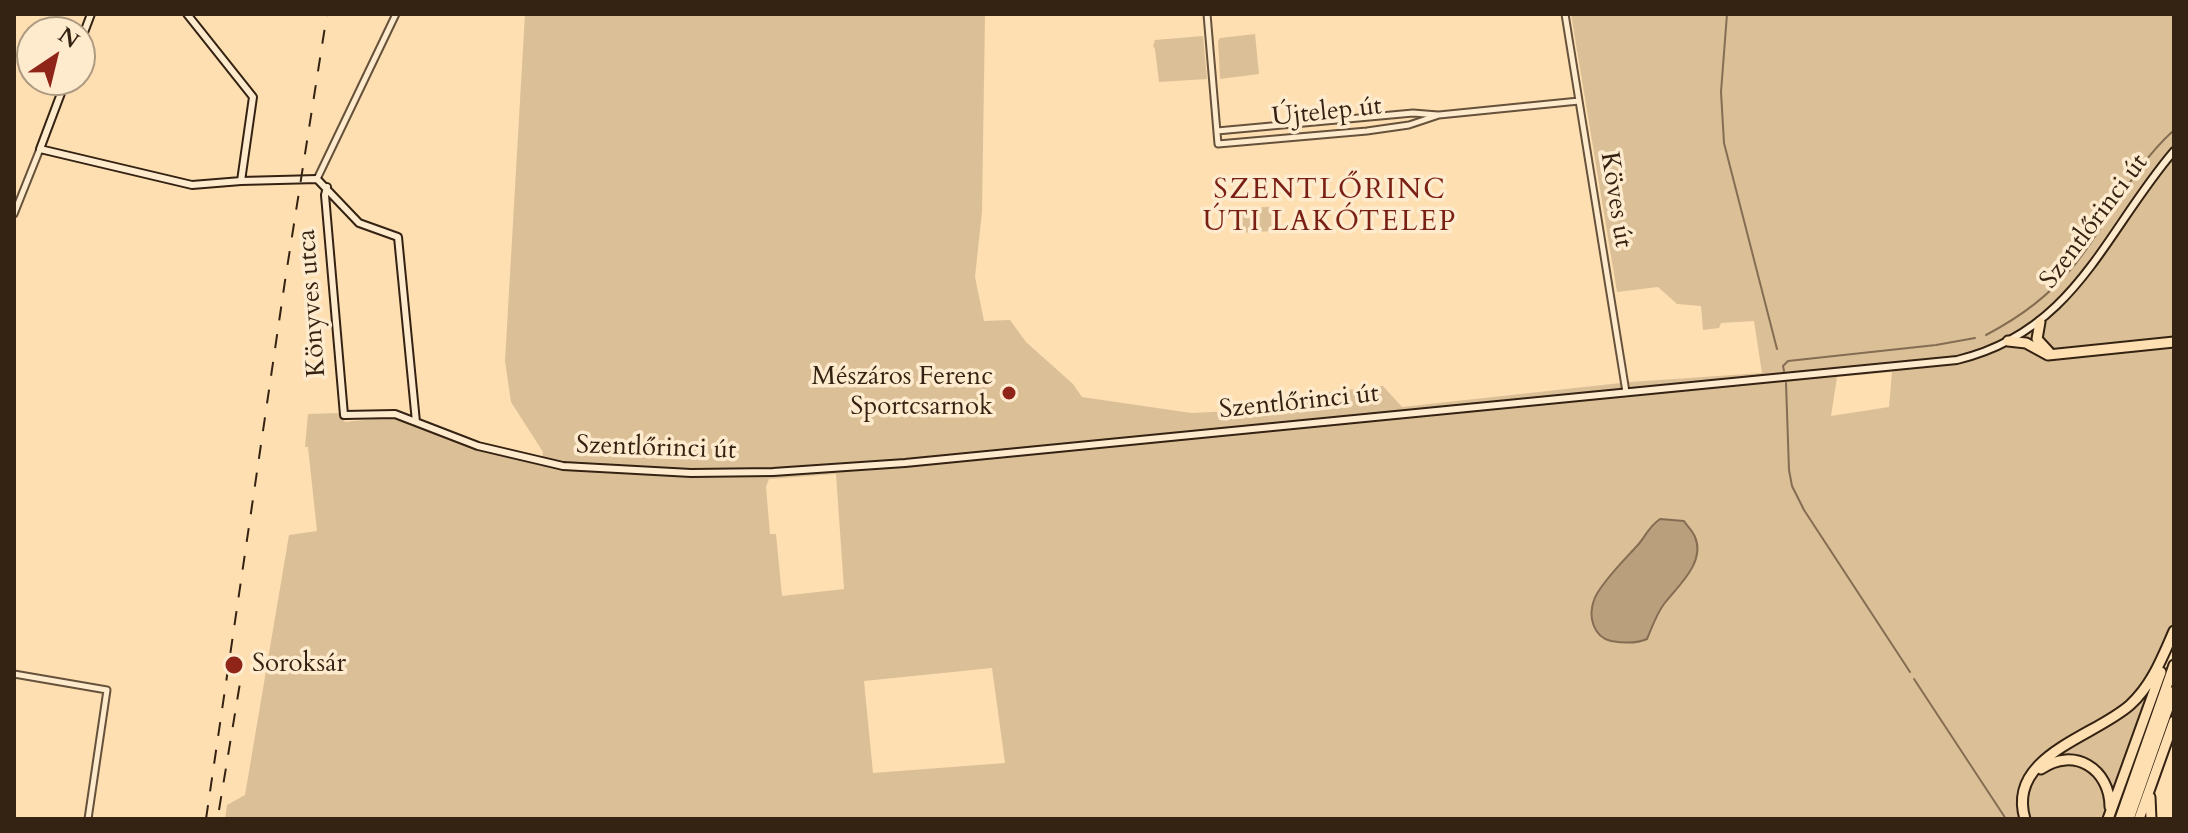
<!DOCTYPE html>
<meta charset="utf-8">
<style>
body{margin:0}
#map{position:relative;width:2188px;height:833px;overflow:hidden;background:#fddfb2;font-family:Cardo,serif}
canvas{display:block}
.frame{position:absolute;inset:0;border:16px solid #342212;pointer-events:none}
.north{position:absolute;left:16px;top:16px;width:80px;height:80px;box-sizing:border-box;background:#feeacd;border:2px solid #ad9a82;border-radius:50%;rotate:35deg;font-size:22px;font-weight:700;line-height:32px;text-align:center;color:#342212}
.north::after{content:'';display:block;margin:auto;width:28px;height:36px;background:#8f2418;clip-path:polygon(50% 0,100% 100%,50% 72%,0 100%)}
</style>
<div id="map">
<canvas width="2188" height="833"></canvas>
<div class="frame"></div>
<div class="north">N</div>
</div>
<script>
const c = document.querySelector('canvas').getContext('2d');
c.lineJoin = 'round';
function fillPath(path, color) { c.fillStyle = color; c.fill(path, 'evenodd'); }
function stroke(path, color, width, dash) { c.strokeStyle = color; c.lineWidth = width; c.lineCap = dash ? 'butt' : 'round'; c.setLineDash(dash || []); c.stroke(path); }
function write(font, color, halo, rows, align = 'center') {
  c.font = font + ' Cardo,serif'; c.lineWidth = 7; c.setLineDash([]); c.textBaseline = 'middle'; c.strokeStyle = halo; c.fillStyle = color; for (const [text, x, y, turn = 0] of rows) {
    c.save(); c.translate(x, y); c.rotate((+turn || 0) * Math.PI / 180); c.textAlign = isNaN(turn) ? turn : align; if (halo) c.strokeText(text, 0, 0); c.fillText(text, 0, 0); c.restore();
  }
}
const green = new Path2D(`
 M525,14H985L982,212L975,277L984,321L1010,320L1026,342L1073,384L1082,397L1191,413L1234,411L1247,401L1383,386L1402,407L1630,382L1762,373L1754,321L1721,323L1719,328L1703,330L1701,306L1677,304L1658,287L1617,292L1571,14H2174V621L2104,819H225L227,805L245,795L289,535L317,531L308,447H305L308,414L339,413L345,422L394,417L475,448L542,466L543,452L511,402L505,361ZM1892,372L1889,407L1831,416L1837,377ZM836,474L844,589L782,596L776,534H770L766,487L769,479ZM992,668L1005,763L873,773L864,681Z
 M1255,34L1259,74L1220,79L1218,41L1220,38Z
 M1203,36L1207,79L1159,82L1155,49L1153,46L1155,40Z
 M1271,207L1272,231L1238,233L1237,208Z`);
const water = new Path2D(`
 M1660,519L1684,521C1687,526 1693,531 1695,537C1706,562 1678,586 1664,604C1657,613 1652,627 1647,639C1636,644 1623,643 1611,641C1593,637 1588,616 1594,600C1599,585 1625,559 1636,547C1646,537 1647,528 1660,519Z`);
const stream = new Path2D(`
 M1727,14L1721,92L1724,143L1777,349
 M1986,335C2022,316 2050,295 2076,263C2111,219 2130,170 2174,130
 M1784,371L1783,366L1788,361L1936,345L1975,338
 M1786,383L1789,470L1792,486L1804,510L1910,672
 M1914,679L2006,819`);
const tertiary = new Path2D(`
 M1207,14L1218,144L1367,131L1409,125L1439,115L1579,101
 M1565,14L1626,392
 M1217,131L1413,113L1438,115
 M317,179L396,14
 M14,214L40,149
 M14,674L107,690L88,819`);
const secondary = new Path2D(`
 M187,14L253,97L241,181
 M80,43L91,14
 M66,80L40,149L192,185L241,181L317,179L359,223L398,237L416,422
 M327,187L325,195L344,415L395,414L478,446L563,466L691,473L773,472L905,463L1957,360C2075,332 2104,233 2174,151`);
const motorway = new Path2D(`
 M2040,322L2037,339L2049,352
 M2008,341L2026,343L2048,355L2174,342
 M2041,769C2074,746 2110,769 2110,807
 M2150,797L2151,819
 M2025,819C2006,756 2094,737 2130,705C2152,685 2162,658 2174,631
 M2108,819L2161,672
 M2120,819L2174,665
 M2129,819L2174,691
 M2139,819L2174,721`);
const rail = new Path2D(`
 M219,810L242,671
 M206,819L285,281L327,14`);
const markers = [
 [1009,393,8,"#8f2418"],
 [234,665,10,"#8f2418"]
];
const streetNames = [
 ["Újtelep út",1327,113,-6],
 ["Köves út",1615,200,81],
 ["Szentlőrinci út",2095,222,-53],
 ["Könyves utca",313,303,-94],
 ["Szentlőrinci út",1299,403,-6],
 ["Szentlőrinci út",656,449,2]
];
const poiNames = [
 ["Mészáros Ferenc",993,378],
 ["Sportcsarnok",993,408],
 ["Soroksár",252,665,"left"]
];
const neighbourhoodNames = [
 ["SZENTLŐRINC",1330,192],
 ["ÚTI LAKÓTELEP",1330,224]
];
fillPath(green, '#dbbf97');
fillPath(water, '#b99f7c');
stroke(water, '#846d52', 2);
stroke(stream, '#846d52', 2);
stroke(tertiary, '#66513a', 9);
stroke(secondary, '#342212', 10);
stroke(motorway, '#342212', 13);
stroke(tertiary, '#feeacd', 5);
stroke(secondary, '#feeacd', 6);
stroke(motorway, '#fddfb2', 9);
stroke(rail, '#342212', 2, [14, 14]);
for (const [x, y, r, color] of markers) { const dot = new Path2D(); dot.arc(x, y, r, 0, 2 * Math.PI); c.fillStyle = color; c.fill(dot); stroke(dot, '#feeacd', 3); }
write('26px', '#342212', '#feeacd', streetNames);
write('26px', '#342212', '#feeacd', poiNames, 'right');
c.letterSpacing = '2px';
write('28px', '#7a1f14', '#feeacd', neighbourhoodNames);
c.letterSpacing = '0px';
</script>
